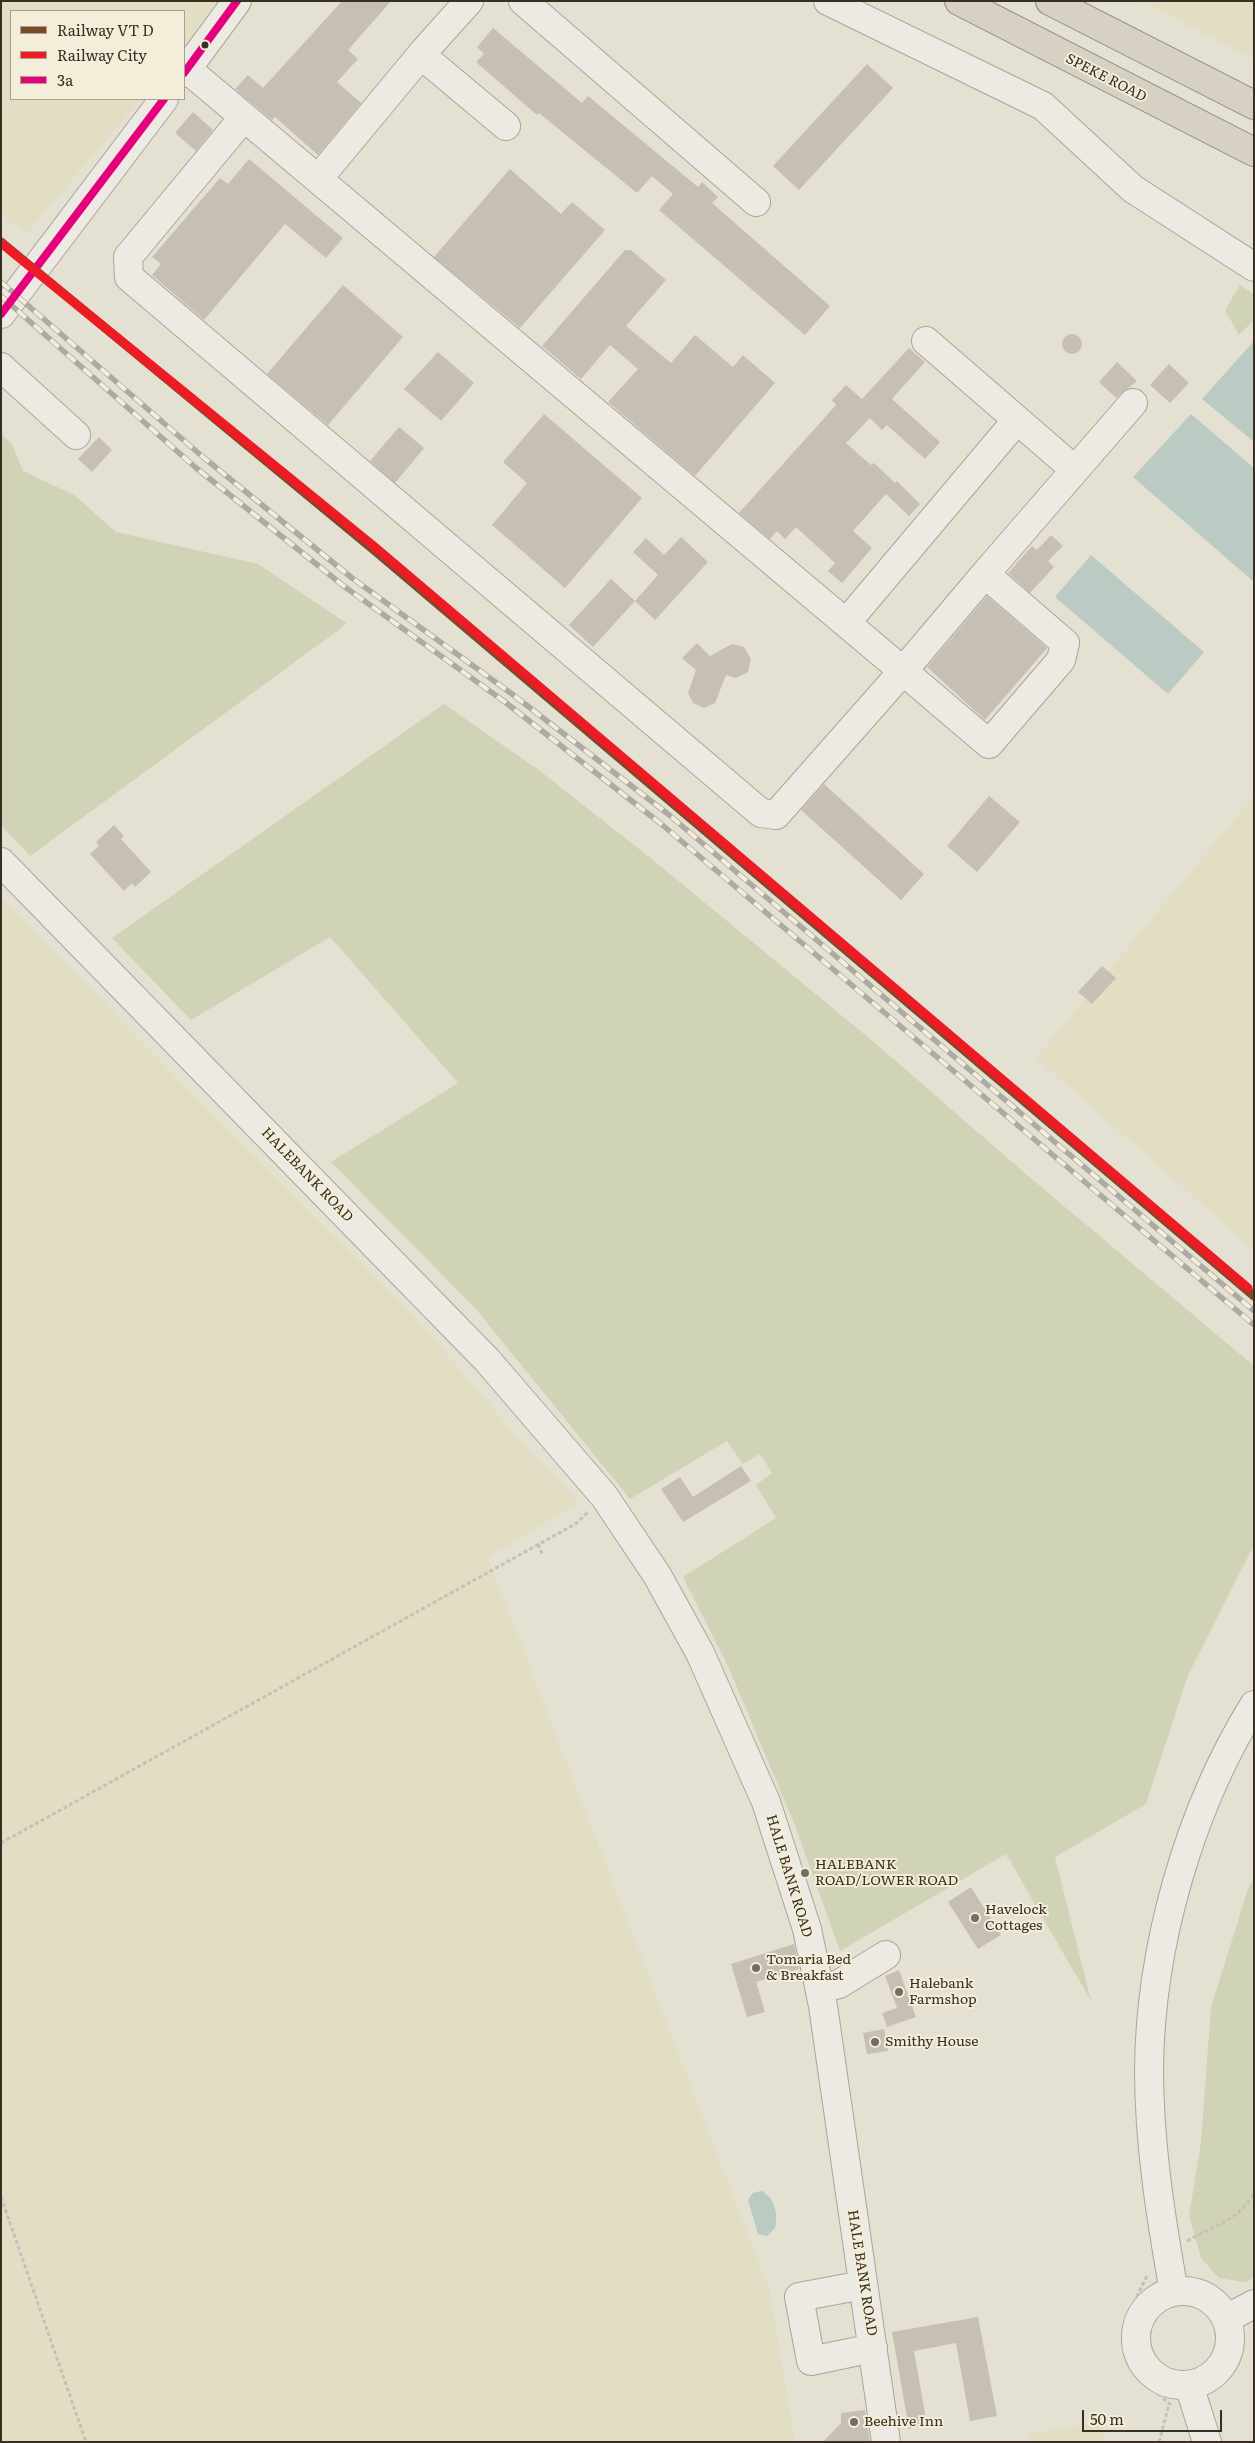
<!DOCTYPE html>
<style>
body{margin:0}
#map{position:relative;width:1255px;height:2443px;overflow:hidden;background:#e4e0d2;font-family:Literata,serif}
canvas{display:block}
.frame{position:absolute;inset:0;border:2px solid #382f22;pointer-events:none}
.legend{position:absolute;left:10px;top:10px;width:175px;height:90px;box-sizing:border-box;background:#f3edd9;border:1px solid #a8a190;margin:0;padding:6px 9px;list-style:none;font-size:15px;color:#382f22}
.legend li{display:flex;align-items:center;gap:10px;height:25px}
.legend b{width:25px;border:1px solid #a8a190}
.scale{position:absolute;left:1082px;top:2410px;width:140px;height:22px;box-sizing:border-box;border:2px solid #382f22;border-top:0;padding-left:6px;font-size:15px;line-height:18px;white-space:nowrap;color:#382f22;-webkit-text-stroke:4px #f3edd9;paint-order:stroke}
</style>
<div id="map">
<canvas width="1255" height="2443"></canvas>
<div class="frame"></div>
<ul class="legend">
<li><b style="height:6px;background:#7a4b2a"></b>Railway VT D</li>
<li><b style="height:6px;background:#ed1c24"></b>Railway City</li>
<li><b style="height:6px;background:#e5007d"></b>3a</li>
</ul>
<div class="scale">50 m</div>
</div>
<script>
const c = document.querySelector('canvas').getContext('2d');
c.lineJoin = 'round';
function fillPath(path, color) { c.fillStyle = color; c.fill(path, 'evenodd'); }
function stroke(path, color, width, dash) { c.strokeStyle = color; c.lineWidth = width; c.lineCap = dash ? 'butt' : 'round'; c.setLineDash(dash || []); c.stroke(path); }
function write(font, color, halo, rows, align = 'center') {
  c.font = font + ' Literata,serif'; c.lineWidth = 4; c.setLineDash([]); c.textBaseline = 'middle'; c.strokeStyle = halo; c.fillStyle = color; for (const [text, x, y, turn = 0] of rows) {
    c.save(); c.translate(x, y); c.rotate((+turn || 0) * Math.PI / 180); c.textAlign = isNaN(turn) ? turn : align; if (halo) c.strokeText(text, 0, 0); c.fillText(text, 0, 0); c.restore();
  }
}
const farmland = new Path2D(`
 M1,1H224L184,49V11H11V99H141L26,234L1,214Z
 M1141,1H1254V59Z
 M1254,796V1250L1036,1058Z
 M1,897L205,1107L416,1318L524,1445L579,1502L488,1558L769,2289L795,2442H1Z
 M1099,2422L1107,2442H1031L1029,2434Z`);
const green = new Path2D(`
 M1240,285L1254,294V320L1239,335L1225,310Z
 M1,434L12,444L23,471L74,495L116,532L258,564L346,623L340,629L30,856L1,825Z
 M444,704L540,771L653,860L875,1043L1027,1175L1254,1366V1545L1188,1675L1146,1804L1055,1857L1091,2001L1006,1854L840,1951L794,1823L728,1666L683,1577L776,1518L756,1485L772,1473L760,1454L743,1464L727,1441L630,1499L475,1308L331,1162L458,1083L330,937L191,1020L112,938Z
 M1254,1878V2278L1244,2282L1219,2278L1201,2258L1189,2216L1201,2142L1211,2007L1248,1889Z`);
const water = new Path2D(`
 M1254,341V442L1202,399Z
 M1191,414L1254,468V582L1133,477Z
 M1091,555L1204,652L1168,694L1055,597Z
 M761,2191C774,2196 779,2215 775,2228L767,2236L758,2234L748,2200L753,2193Z`);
const building = new Path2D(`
 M342,1H391L348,50L358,59L337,82L361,103L318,155L275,117L272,120L235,89L248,75L263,88Z
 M493,28L582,103L588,96L698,187L702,182L718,197L712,203L830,306L805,335L659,210L673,194L652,176L637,193L539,113L537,115L476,62L484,54L477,47Z
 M867,64L893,88L799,190L773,166Z
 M193,112L213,130L196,151L175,133Z
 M249,159L343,238L326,258L285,224L204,320L152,275L161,264L152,257L220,178L228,184Z
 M510,169L561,214L572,202L605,230L520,328L434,257Z
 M625,250H631L666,280L626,326L671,363L695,335L733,367L743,355L775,383L695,476L608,402L638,369L610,345L581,379L542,346Z
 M343,285L403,337L328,425L267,374Z
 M1062 344a10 10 0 1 1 20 0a10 10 0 1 1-20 0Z
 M909,348L925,362L892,399L940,442L925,459L887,425L882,430L870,418L846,443L871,465L874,463L895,483L897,481L920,504L909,516L886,494L853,531L872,548L842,583L828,571L835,563L796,527L785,539L777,531L770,539L739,513L836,405L832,400L846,385L862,399Z
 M438,352L474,383L441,421L404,389Z
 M1117,362L1137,381L1116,398L1099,382Z
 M1169,364L1189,383L1170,403L1150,385Z
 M544,414L642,498L565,588L492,525L527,483L503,462Z
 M399,427L424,448L395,483L370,461Z
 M99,437L112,450L92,472L78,459Z
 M1051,535L1063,546L1048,561L1054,567L1030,593L1008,573L1032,546L1037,550Z
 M681,537L708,562L655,620L635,601L658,575L633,552L646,538L664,555Z
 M611,579L635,601L593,647L569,625Z
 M987,596L1047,648L985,720L927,667Z
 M697,643L710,656L732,644L744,647L751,659L748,672L736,678L726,675L715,703L704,708L693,703L688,693L696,670L682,658Z
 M824,784L924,874L901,900L801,810Z
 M989,796L1020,822L977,872L947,846Z
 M114,825L124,836L121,839L151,872L135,887L132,883L124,891L90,854L99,846L96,842Z
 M1102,966L1116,978L1092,1004L1078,992Z
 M741,1466L751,1481L683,1522L661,1489L680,1477L693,1497Z
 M971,1887L1001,1935L978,1949L948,1902Z
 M794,1944L799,1969L756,1982L765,2012L747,2017L731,1964Z
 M899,1970L916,2017L887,2027L882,2013L897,2008L885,1976Z
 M884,2029L888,2051L867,2054L863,2033Z
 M978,2317L997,2416L970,2421L956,2343L914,2351L927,2425L909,2429L892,2332Z
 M865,2410L870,2442H823L841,2423V2413Z`);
const path = new Path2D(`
 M538,1544L543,1556
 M1,1843L577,1523L588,1512
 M1,2197L86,2442
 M1187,2241C1214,2225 1237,2222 1254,2193
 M1147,2276L1125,2320L1123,2348L1133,2372L1171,2405
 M1159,2442L1169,2404`);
const minor = new Path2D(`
 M523,1L756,202
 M828,1L1043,106L1133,189L1254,267
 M421,55L506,126
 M187,69L903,671L989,744L1061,660L1065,643L985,574L903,671L776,815L761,813L129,277L128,257L244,117
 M184,73L237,1
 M318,179L425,50L469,1
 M1,314L164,99
 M926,341L1075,470
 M1,367L76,435
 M985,574L1133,403
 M846,623L1017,420
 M1,862L487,1360L604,1496L657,1575L700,1653L766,1802L807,1929L823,2006L886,2442
 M820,1989L839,1984L886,1955
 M863,2285L799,2297L811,2361L873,2348
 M1136 2338a47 47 0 1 1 94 0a47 47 0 1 1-94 0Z
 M1174,2292C1161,2219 1149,2144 1149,2070C1150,1947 1189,1810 1254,1705
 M1226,2319L1254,2304
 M1189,2385L1207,2442`);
const highway = new Path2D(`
 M959,1L1254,152
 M1050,1L1254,105`);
const rail = new Path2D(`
 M1,282L203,457L352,578L512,694L668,814L1254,1311
 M1,296L195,467L345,587L505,702L660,823L1254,1325`);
const bus1 = new Path2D(`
 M184,73L237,1
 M1,314L164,99`);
const rail1 = new Path2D(`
 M1,242L374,550L1254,1296`);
const rail2 = new Path2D(`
 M1,243L376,548L1248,1288`);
const markers = [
 [205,45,4.5,"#382f22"],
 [805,1873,5,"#746d60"],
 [975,1918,5,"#746d60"],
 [756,1968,5,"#746d60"],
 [899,1992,5,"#746d60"],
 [875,2042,5,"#746d60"],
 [854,2422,5,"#746d60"]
];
const streetNames = [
 ["SPEKE ROAD",1106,78,27],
 ["HALEBANK ROAD",307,1175,46],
 ["HALE BANK ROAD",789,1876,73],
 ["HALE BANK ROAD",862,2273,81]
];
const poiNames = [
 ["HALEBANK",815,1865],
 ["ROAD/LOWER ROAD",815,1881],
 ["Havelock",985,1910],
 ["Cottages",985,1926],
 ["Tomaria Bed",766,1960],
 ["& Breakfast",766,1976],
 ["Halebank",909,1984],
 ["Farmshop",909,2000],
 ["Smithy House",885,2042],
 ["Beehive Inn",864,2422]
];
fillPath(farmland, '#e2dec4');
fillPath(green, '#d1d3b6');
fillPath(water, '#bbcac2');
fillPath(building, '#c7bfb3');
stroke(minor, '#aaa59a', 30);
stroke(highway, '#8f8b81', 30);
stroke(path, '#c5c1b9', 3, [4, 2.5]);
stroke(minor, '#eceae2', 28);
stroke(highway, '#d6d1c3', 28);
stroke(rail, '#acaaa2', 5.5);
stroke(rail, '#f3edd9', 4, [11]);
stroke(bus1, '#e5007d', 8);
stroke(rail1, '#7a4b2a', 9);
stroke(rail2, '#ed1c24', 9);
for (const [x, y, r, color] of markers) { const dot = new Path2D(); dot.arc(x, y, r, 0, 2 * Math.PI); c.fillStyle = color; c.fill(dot); stroke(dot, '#f3edd9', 2); }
write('14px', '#382f22', '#f3edd9', streetNames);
write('14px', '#382f22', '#f3edd9', poiNames, 'left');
</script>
